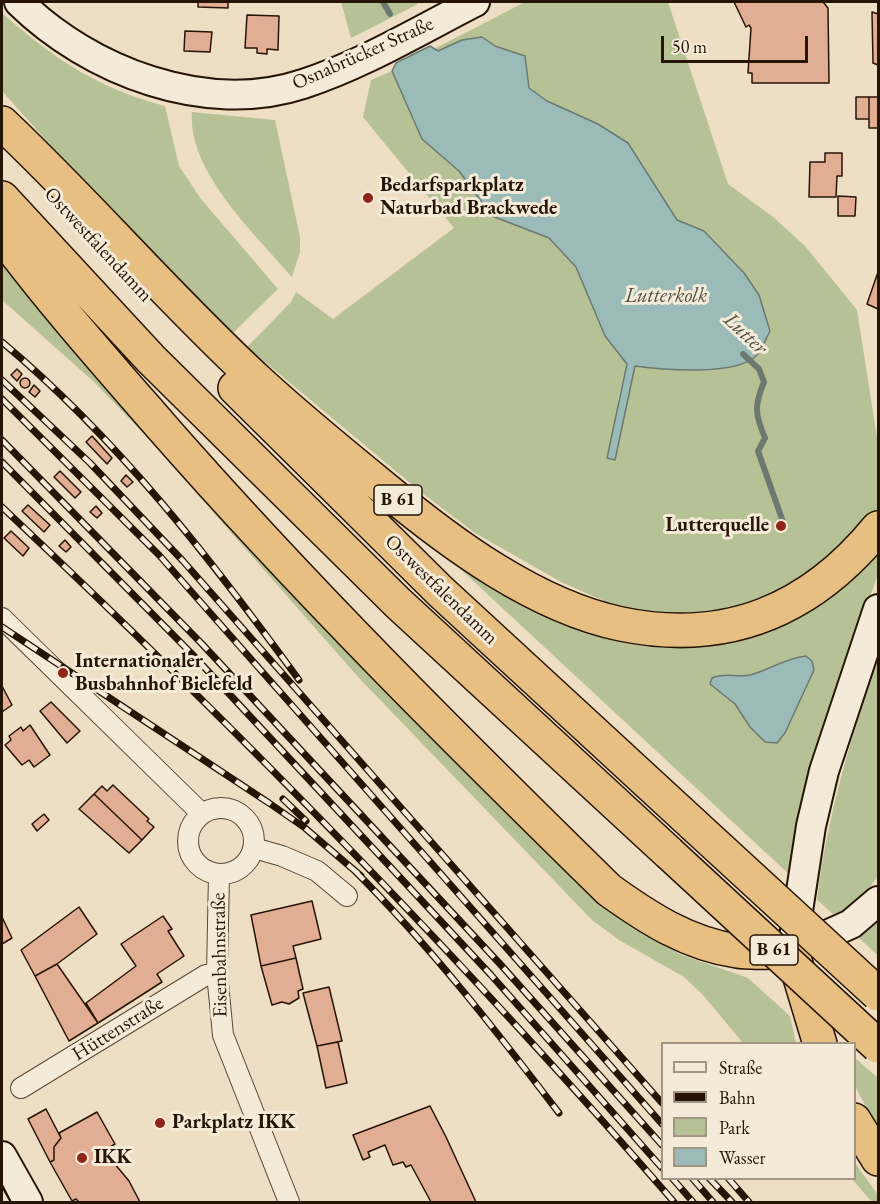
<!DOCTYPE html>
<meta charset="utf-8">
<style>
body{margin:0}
#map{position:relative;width:880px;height:1204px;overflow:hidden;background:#eedec3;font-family:"EB Garamond",serif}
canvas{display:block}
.frame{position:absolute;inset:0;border:3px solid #261506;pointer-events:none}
.legend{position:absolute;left:661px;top:1042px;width:195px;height:138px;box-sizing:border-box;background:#f4ead8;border:2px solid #a29584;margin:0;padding:8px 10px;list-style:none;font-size:18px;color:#261506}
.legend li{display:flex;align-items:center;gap:12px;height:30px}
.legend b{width:30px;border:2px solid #a29584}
.scale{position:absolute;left:661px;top:36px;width:147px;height:27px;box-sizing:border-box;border:3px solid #261506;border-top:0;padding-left:8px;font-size:18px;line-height:21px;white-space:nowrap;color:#261506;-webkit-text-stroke:4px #f4ead8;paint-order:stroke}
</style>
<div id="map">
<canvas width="880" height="1204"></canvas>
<div class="frame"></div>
<ul class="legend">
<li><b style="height:8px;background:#f4ead8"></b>Straße</li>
<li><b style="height:8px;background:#261506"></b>Bahn</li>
<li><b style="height:16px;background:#b6c295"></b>Park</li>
<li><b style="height:16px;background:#9abbb8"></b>Wasser</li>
</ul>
<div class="scale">50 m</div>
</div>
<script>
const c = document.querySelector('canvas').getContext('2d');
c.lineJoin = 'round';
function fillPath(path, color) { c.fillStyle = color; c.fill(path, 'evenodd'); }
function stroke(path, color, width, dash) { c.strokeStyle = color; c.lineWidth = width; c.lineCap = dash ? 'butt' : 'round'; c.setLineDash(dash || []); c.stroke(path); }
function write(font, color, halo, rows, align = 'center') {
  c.font = font + ' "EB Garamond",serif'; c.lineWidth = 6; c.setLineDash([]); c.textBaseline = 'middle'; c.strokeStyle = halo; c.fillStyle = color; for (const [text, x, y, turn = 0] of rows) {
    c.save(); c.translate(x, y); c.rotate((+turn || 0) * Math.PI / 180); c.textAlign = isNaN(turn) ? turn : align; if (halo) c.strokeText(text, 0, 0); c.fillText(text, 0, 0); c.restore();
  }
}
const green = new Path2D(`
 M341,2H417L418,4L351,38Z
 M525,2H668L728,184L772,216L805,246L857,310L878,444V517L770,607L665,617L609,603L561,582L475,533L422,493L247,347L291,302L296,292L333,319L454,228L363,117L371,80L392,71L422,139L459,171L492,216L549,238L576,267L605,336L627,364L618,400L615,460L635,366L733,367L759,295L744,273L704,231L677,220L628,143L598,124L547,101L529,88L525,56L495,46L482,37L462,40L438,51L434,49Z
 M2,13C54,59 97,88 165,106L179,166L201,199L278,289L232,334L129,233L2,91Z
 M192,112L275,120L300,237V252L292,277C256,235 187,171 192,112Z
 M2,259L626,920L679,954L748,978L790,1016L796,1043H743L703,995L684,977L619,940L592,920L359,678L149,439L93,381L2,300Z
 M359,490L467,565L713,640L878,542V574L828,717L792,877L442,552Z
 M878,655V875C868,892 853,909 833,914L817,900C827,815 852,736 878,655Z
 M878,912V956L856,935Z
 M854,1057L878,1078V1130L855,1086Z
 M855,1163L878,1195V1202H872L852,1179L854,1178Z`);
const water = new Path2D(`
 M482,37L495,46L525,56L529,88L547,101L598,124L628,143L677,220L704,231L744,273L759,295L770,331C766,338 762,350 756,356C735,376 663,370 635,366L615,460L607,458L627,364L605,336L576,267L549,238L492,216L459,171L422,139L392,71L396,63L430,46L438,51L462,40Z
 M806,656L812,661L814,670L785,733L777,743L765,742L750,727L735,704L710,684L712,678C725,672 737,678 750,675C769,670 786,658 806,656Z`);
const stream = new Path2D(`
 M383,2L390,14
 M743,354L759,369L764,382C754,406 755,414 765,438L758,451L782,519`);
const building = new Path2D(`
 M198,2H228V8L198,7Z
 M734,2H823L828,8L829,83H752V73H748L751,28L749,25L746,27Z
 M872,12L878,14V65L873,63Z
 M247,15L279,16L278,50L267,49V54L257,53V48H245Z
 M185,31L212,32L210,52L184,51Z
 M856,97H869V119H856Z
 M869,97H878V130V128H869Z
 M825,153H842V176H837L836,197H809L810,162H825Z
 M838,196L856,197L855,216H838Z
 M878,272V309L867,304Z
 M17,369L22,374L17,381L11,375Z
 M20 383a5 5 0 1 1 10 0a5 5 0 1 1-10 0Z
 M34,385L40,391L35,397L29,392Z
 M92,436L112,458L107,464L86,442Z
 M60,471L81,492L75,498L54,477Z
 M126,475L133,482L127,487L121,481Z
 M28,505L50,525L44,532L22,511Z
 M96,506L102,513L97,518L90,512Z
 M11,531L29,548L23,556L4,538Z
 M65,540L71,547L66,552L59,546Z
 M2,686L12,705L2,712Z
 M51,702L80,731L67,743L40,711Z
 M30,725L50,755L34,767L29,760L22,765L5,745L11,740L9,736L21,727L23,731Z
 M113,785L149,819L147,821L154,827L142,840L94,794L102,786L107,791Z
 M94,794L142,840L129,853L79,809Z
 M44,814L49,820L37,831L32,824Z
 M312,901L321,939L293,946L296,958L261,966L251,915Z
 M79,907L97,934L57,964L35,976L21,950Z
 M163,916L172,929L168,931L184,956L157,974L162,982L98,1023L86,1003L136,966L121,944Z
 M2,917L12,938L2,944Z
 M296,958L303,989L298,991L299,998L289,1004L282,1002L272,1005L261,966Z
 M57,964L98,1023L69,1041L35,976Z
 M329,987L342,1041L317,1046L303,993Z
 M338,1042L347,1083L326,1088L317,1046Z
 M430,1106L446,1137L476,1202H431L411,1165L406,1167L403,1162L393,1165L385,1145L368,1152L370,1157L363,1160L353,1135Z
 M46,1109L61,1138L54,1147V1160L50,1162L28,1119Z
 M97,1112L115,1144L104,1151L129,1181L140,1202H79L76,1199L72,1201L50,1162L54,1160V1147L61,1138L59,1133Z`);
const street = new Path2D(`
 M2,618L202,814
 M188 841a33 33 0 1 1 66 0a33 33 0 1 1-66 0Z
 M254,848L282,856L317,871L347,896
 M219,875L217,973L223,1035L289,1202
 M21,1088L206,975L217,973`);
const secondary = new Path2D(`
 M19,2C89,71 206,116 303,84C362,65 420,30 475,2
 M794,937L811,826L824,771L878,609
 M800,947L851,924L878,901
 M2,1156L28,1202`);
const highway = new Path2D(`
 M2,123C90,206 169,299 258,381C298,418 341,453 384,488C450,543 535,606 621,624C727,646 811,610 878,528
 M2,198L151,359L398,603L669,853
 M2,235C51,301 107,364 161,426C303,588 456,740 609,890C648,918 688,944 737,951C755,954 774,951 792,951L820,1044
 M235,388L440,591L694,825
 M854,1120L878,1159`);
const tram = new Path2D(`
 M2,1184L11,1202`);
const rail = new Path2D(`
 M2,342C118,439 210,558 299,680
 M2,380L90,463L183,561L662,1103
 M2,399L159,555L662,1124
 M2,440L202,644L501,965L662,1145
 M2,462L192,654L491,975L662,1168
 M2,507C237,728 462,958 674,1202
 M2,627L269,803L305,828L361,876
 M283,799L306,821
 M354,870C430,946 494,1028 559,1113
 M672,1178L693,1202
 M692,1178L713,1202
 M709,1178L732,1202
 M728,1178L749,1202`);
const highwayBridge = new Path2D(`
 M694,825L878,994
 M669,853L878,1046`);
const markers = [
 [368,198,6,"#8f2418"],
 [781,526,6,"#8f2418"],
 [63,673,6,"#8f2418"],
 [160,1123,6,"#8f2418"],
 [82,1158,6,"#8f2418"]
];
const shields = [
 [398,500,48],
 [774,950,48]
];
const shieldNames = [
 ["B 61",398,500],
 ["B 61",774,950]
];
const streetNames = [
 ["Osnabrücker Straße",363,54,-24],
 ["Ostwestfalendamm",98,245,47],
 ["Ostwestfalendamm",441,590,44],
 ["Eisenbahnstraße",220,955,-91],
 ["Hüttenstraße",118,1029,-32]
];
const poiNames = [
 ["Bedarfsparkplatz",380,186],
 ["Naturbad Brackwede",380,209],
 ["Lutterquelle",769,526,"right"],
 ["Internationaler",75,662],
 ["Busbahnhof Bielefeld",75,685],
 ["Parkplatz IKK",172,1123],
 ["IKK",94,1158]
];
const waterNames = [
 ["Lutterkolk",666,296],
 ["Lutter",745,334,43]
];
fillPath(green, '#b6c295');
fillPath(water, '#9abbb8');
stroke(water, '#6c7971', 1.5);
stroke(stream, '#6c7971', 6);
fillPath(building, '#e1ad93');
stroke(building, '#261506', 1.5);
stroke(street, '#584735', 22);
stroke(secondary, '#261506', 32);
stroke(highway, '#261506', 36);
stroke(street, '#f4ead8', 20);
stroke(secondary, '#f4ead8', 28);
stroke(highway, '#e7bf82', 33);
stroke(tram, '#261506', 1.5);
stroke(rail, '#261506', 7);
stroke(rail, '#f4ead8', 4.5, [14]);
stroke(highwayBridge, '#261506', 36, []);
stroke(highwayBridge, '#e7bf82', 33);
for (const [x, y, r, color] of markers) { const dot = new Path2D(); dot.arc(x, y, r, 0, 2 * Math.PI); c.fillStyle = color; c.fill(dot); stroke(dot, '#f4ead8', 2); }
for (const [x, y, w] of shields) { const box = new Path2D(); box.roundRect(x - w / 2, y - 15, w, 30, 4.5); c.fillStyle = '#f4ead8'; c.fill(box); stroke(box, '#261506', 1.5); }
write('bold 18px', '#261506', null, shieldNames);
write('20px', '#261506', '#f4ead8', streetNames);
write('bold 20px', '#261506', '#f4ead8', poiNames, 'left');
write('italic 21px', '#4f4f44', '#f4ead8', waterNames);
</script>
